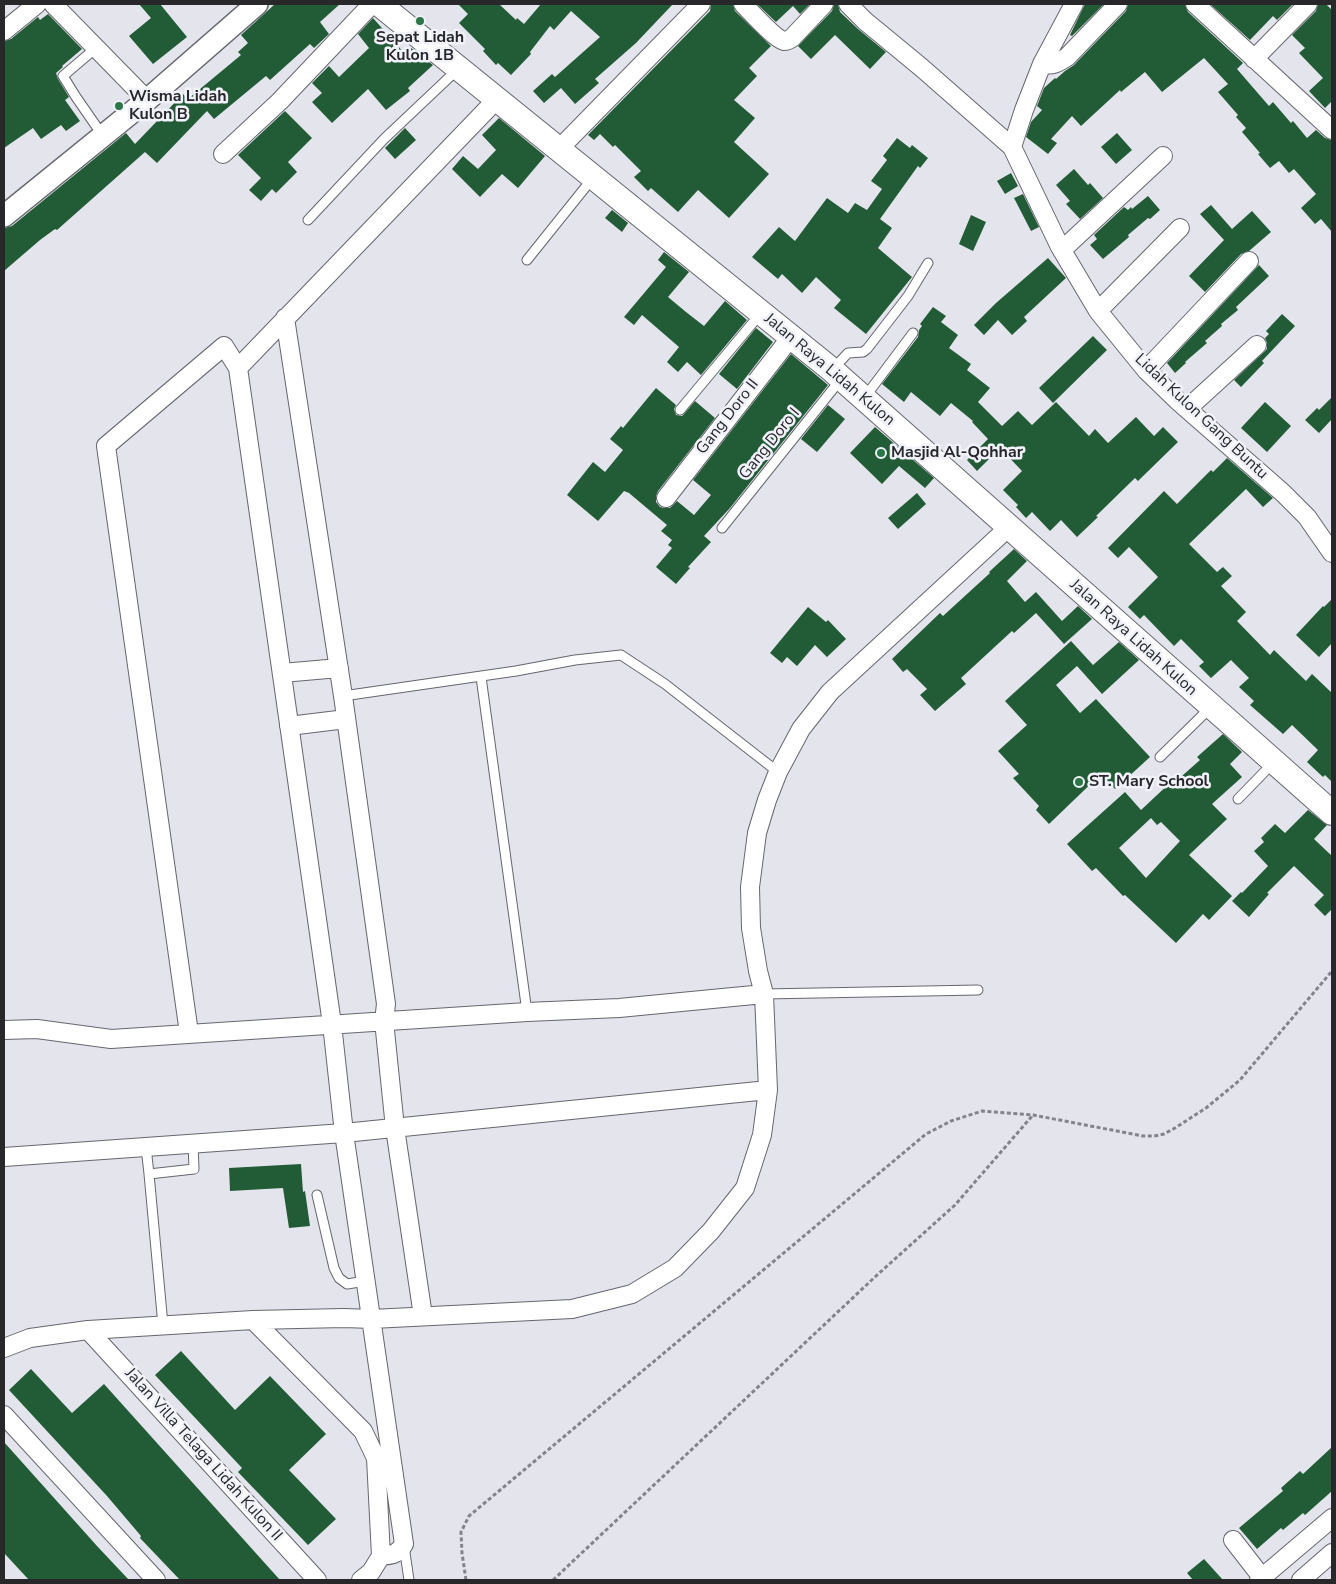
<!DOCTYPE html>
<style>
body{margin:0}
#map{position:relative;width:1336px;height:1584px;overflow:hidden;background:#e4e4ed;font-family:"Nunito Sans",sans-serif}
canvas{display:block}
.frame{position:absolute;inset:0;border:5px solid #28282b;pointer-events:none}
</style>
<div id="map">
<canvas width="1336" height="1584"></canvas>
<div class="frame"></div>
</div>
<script>
const c = document.querySelector('canvas').getContext('2d');
c.lineJoin = 'round';
function fillPath(path, color) { c.fillStyle = color; c.fill(path, 'evenodd'); }
function stroke(path, color, width, dash) { c.strokeStyle = color; c.lineWidth = width; c.lineCap = dash ? 'butt' : 'round'; c.setLineDash(dash || []); c.stroke(path); }
function write(font, color, halo, rows, align = 'center') {
  c.font = font + ' "Nunito Sans",sans-serif'; c.lineWidth = 5; c.setLineDash([]); c.textBaseline = 'middle'; c.strokeStyle = halo; c.fillStyle = color; for (const [text, x, y, turn = 0] of rows) {
    c.save(); c.translate(x, y); c.rotate((+turn || 0) * Math.PI / 180); c.textAlign = isNaN(turn) ? turn : align; if (halo) c.strokeText(text, 0, 0); c.fillText(text, 0, 0); c.restore();
  }
}
const building = new Path2D(`
 M139,4H160L187,37L153,64L129,36L151,18Z
 M275,4H340L320,22L329,34L314,48L310,44L270,80L266,76L214,119L207,111L157,163L145,152L57,230L55,229L40,240L4,271V228L12,226L126,133L135,144L183,94L188,99L241,55L238,52L248,43L241,35Z
 M458,4H499L516,20L517,18L524,24L541,4H673L636,43L595,79L599,83L575,104L561,88L544,103L533,91L552,74L555,77L600,37L571,11L554,30L550,26L530,52L531,54L511,75L498,63L496,65L483,51L485,49L459,23L468,14Z
 M711,4H733L735,11L771,46L749,68L757,76L734,100L755,118L734,142L769,174L729,218L698,190L678,212L651,188L648,191L634,177L641,171L615,145L613,147L600,134L594,140L588,135L710,11Z
 M757,4H810L800,14L793,6L776,22Z
 M834,4H838L840,12L858,29L886,52L870,69L835,35L811,59L798,46L832,11Z
 M1085,4H1104L1072,36L1070,35Z
 M1128,4H1185L1188,12L1243,63L1237,69L1269,106L1273,102L1291,123L1293,121L1307,138L1316,130L1325,138L1332,140V232L1321,219L1315,224L1301,208L1316,194L1294,169L1289,173L1279,161L1270,168L1258,154L1260,153L1242,132L1246,128L1236,117L1238,115L1218,92L1228,84L1204,58L1162,92L1145,72L1121,92L1120,90L1081,126L1072,116L1051,139L1057,143L1048,154L1026,137L1031,122L1042,110L1037,106L1044,88L1055,78L1056,79L1065,71L1074,65L1126,11Z
 M1210,4H1293L1277,20L1273,16L1250,40Z
 M1318,4H1326L1332,10V101L1325,108L1309,91L1323,78L1299,53L1305,48L1292,35L1316,11Z
 M48,14L82,49L62,66L63,67L56,73L58,79L69,97L65,100L80,121L66,131L61,125L41,139L33,128L4,148V41L11,39L38,17L40,20Z
 M373,18L405,54L411,48L433,65L408,88L410,91L386,110L368,89L332,123L312,102L322,93L312,83L329,66L339,77L369,48L358,34Z
 M285,111L312,138L288,162L297,172L276,193L272,189L261,201L249,190L261,178L238,155Z
 M499,118L545,156L518,188L502,174L480,197L452,169L463,156L478,169L496,150L482,135Z
 M405,128L416,140L395,159L385,148Z
 M1117,133L1132,150L1116,164L1101,147Z
 M897,138L910,148L912,145L928,158L920,168L918,166L880,219L892,228L878,248L912,277L866,334L834,308L841,300L816,277L802,293L782,274L778,279L752,257L779,227L795,241L827,198L848,213L855,203L867,210L882,189L871,181L887,160L883,156Z
 M1074,169L1088,185L1090,183L1103,198L1080,219L1066,204L1070,201L1056,185Z
 M1011,173L1018,186L1005,194L997,181Z
 M1023,194L1039,227L1031,231L1014,198Z
 M1148,196L1160,210L1150,219L1148,218L1128,235L1129,237L1103,259L1090,245L1097,239L1094,235L1124,207L1128,210L1131,207L1132,209Z
 M1211,205L1232,229L1252,211L1271,232L1249,251L1241,254L1205,292L1189,276L1224,240L1200,214Z
 M612,210L628,223L622,232L605,218Z
 M971,215L986,222L973,251L959,244Z
 M664,252L689,272L668,297L686,312L704,326L725,301L747,320L701,375L687,362L678,372L667,362L679,347L642,315L634,325L624,317L666,267L658,260Z
 M1048,258L1066,278L1024,317L1027,321L1012,335L998,320L984,335L974,325L996,303Z
 M1259,265L1269,276L1236,307L1238,310L1221,324L1222,326L1205,341L1207,343L1185,362L1186,363L1175,373L1167,363Z
 M933,307L946,316L941,322L958,335L949,348L971,364L967,370L990,388L978,402L1002,426L1018,411L1032,425L1056,402L1089,436L1095,429L1108,443L1136,417L1154,436L1163,427L1178,442L1138,481L1135,478L1096,516L1098,517L1077,537L1061,520L1050,531L1032,512L1026,518L1016,507L1018,505L1003,490L1022,471L1000,448L977,471L967,460L988,439L972,422L973,421L951,403L940,416L911,392L904,402L882,384L918,337L919,330L922,326L920,324Z
 M1282,314L1295,326L1262,361L1264,363L1241,387L1234,380L1264,352L1267,349V343L1265,338L1269,334L1266,331Z
 M756,328L773,342L737,389L719,374Z
 M1093,336L1107,350L1053,403L1039,388Z
 M791,354L828,385L730,508L704,536L711,542L688,567L690,568L676,584L656,567L672,548L668,545L672,540L661,531L667,525L629,493L624,491L598,521L567,495L593,462L605,472L623,450L610,439L621,426L623,428L656,388L676,405L674,409L676,415L682,416L684,414L695,401L715,418L658,491L656,496V502L660,507L664,508H670L677,501L694,515L711,495L693,480Z
 M1332,397V419L1319,433L1305,420L1317,408L1319,410Z
 M1265,402L1291,426L1267,452L1241,428Z
 M828,405L845,419L817,452L801,439Z
 M875,427L934,478L925,488L899,466L882,484L850,453Z
 M1227,458L1273,498L1263,507L1246,489L1189,544L1217,572L1223,567L1232,576L1221,586L1246,612L1237,621L1270,655L1274,650L1306,681L1312,674L1332,693V782L1325,775L1323,777L1307,762L1318,750L1292,725L1283,734L1250,705L1254,701L1239,687L1249,678L1231,660L1211,678L1199,666L1204,662L1181,639L1174,646L1144,615L1140,619L1128,607L1158,577L1129,547L1118,558L1108,548L1164,491L1177,504L1211,470L1213,472Z
 M917,493L926,504L898,529L888,518Z
 M1014,549L1027,561L1007,581L1025,602L1036,592L1062,621L1078,606L1092,619L1064,644L1036,613L1014,633L1012,631L961,678L966,684L935,711L920,695L927,689L907,669L903,672L892,659L940,613L943,616L990,573L989,572Z
 M1332,599V643L1319,657L1296,635L1323,606L1324,607Z
 M808,607L826,622L828,620L846,639L827,657L815,645L797,666L787,657L782,663L770,653Z
 M1071,641L1093,665L1119,642L1139,660L1102,694L1077,666L1056,685L1080,713L1096,699L1150,757L1115,789L1101,774L1049,824L1036,810L1039,806L1013,778L1019,774L998,751L1027,725L1005,701Z
 M1223,734L1242,752L1230,764L1242,777L1212,804L1227,819L1189,855L1232,896L1209,920L1203,914L1176,943L1125,895L1123,896L1096,868L1092,871L1067,844L1125,792L1141,810L1172,781L1174,783L1200,760L1197,757ZM1151,818L1157,825L1161,822L1180,841L1146,878L1119,848Z
 M1308,810L1327,825L1314,839L1332,856V909L1325,916L1314,905L1324,895L1294,866L1267,893L1269,894L1249,917L1232,901L1241,892L1242,893L1268,866L1254,851L1264,842L1261,838L1275,824L1285,833Z
 M301,1164L303,1192L305,1191L310,1226L289,1228L283,1188L230,1191L229,1168Z
 M181,1351L235,1410L270,1376L326,1434L289,1470L336,1519L308,1545L238,1472L242,1468L155,1375Z
 M31,1369L72,1413L104,1384L280,1580H180L140,1538L141,1536L107,1496L9,1390Z
 M4,1442L97,1546L129,1580H29L4,1553Z
 M1332,1447V1491L1305,1515L1303,1513L1283,1530L1281,1528L1257,1549L1239,1528L1283,1491L1281,1488L1300,1471L1303,1474Z
 M1204,1559L1223,1580H1193L1187,1573Z`);
const path = new Path2D(`
 M466,1580L462,1553L461,1532L469,1516L926,1134L951,1121L982,1111L1033,1115L1143,1136H1154L1164,1134L1175,1128L1206,1108L1240,1080L1332,971
 M553,1580L876,1276L955,1205L1033,1115`);
const service = new Path2D(`
 M97,47L63,76L76,97L103,136
 M308,220L384,139L457,70
 M527,260L592,179
 M832,370L848,353L863,352L867,349L908,296L928,263
 M865,397L913,333
 M680,410L761,313
 M722,528L841,379
 M481,677L527,1012
 M343,696L516,671L575,660L621,655L665,684L778,772
 M1160,757L1211,707
 M1238,799L1274,762
 M764,994L978,990
 M146,1147L149,1174
 M317,1195L334,1268L339,1278L347,1284L366,1281
 M163,1325L149,1174L194,1169L193,1144
 M404,1546L409,1580`);
const minor = new Path2D(`
 M53,4L147,100
 M743,4C750,11 775,39 784,41C787,41 789,40 792,38L824,4
 M848,4L865,21L922,68L1012,147L1060,247L1098,311L1146,370L1179,402L1283,493L1307,517L1332,553
 M1195,4L1332,130
 M4,31L37,4
 M1254,59L1308,4
 M1042,64C1053,66 1058,63 1067,57L1118,4
 M1012,147L1024,110L1042,64L1074,4
 M559,149L701,4
 M223,154L280,101L372,4
 M1062,250L1163,156
 M1098,311L1180,228
 M285,318L343,696L386,1004L384,1021L395,1128L423,1316
 M238,368L497,99
 M1146,370L1249,261
 M1187,409L1257,345
 M666,498L791,337
 M282,673L339,668
 M289,726L346,719
 M4,1030L37,1029L111,1039L527,1012L619,1008L764,994
 M189,1033L106,446L224,346L238,368L332,1024L344,1133L404,1544C398,1554 393,1555 381,1556
 M4,1157L344,1133L768,1090
 M253,1320L363,1431L376,1458L381,1556L371,1572L361,1580
 M88,1330L317,1580
 M4,1348L30,1338L88,1330L253,1320L344,1318L372,1319L572,1309L632,1294L675,1268L711,1231L745,1188L762,1135L768,1090L764,994L758,971L751,928L750,887L757,833L767,800L778,772L801,729L830,692L1009,527
 M4,1415L156,1580
 M1233,1540L1264,1580
 M1259,1580L1332,1518
 M1301,1580L1332,1553`);
const tertiary = new Path2D(`
 M4,216L147,100L257,4`);
const secondary = new Path2D(`
 M379,4L832,370L1332,813`);
const markers = [
 [420,21,5,"#297646"],
 [119,106,5,"#297646"],
 [881,453,5,"#297646"],
 [1079,782,5,"#297646"]
];
const poiNames = [
 ["Sepat Lidah",420,38,"center"],
 ["Kulon 1B",420,56,"center"],
 ["Wisma Lidah",129,97],
 ["Kulon B",129,115],
 ["Masjid Al-Qohhar",891,453],
 ["ST. Mary School",1089,782]
];
const streetNames = [
 ["Jalan Raya Lidah Kulon",829,370,40],
 ["Gang Doro II",728,417,-52],
 ["Lidah Kulon Gang Buntu",1201,417,43],
 ["Gang Doro I",770,444,-51],
 ["Jalan Raya Lidah Kulon",1133,638,42],
 ["Jalan Villa Telaga Lidah Kulon II",203,1455,48]
];
fillPath(building, '#225c37');
stroke(service, '#66666e', 11);
stroke(minor, '#66666e', 20);
stroke(tertiary, '#66666e', 24);
stroke(secondary, '#66666e', 26);
stroke(path, '#838389', 3, [4, 2.5]);
stroke(service, '#fff', 9);
stroke(minor, '#fff', 18);
stroke(tertiary, '#fff', 21);
stroke(secondary, '#fff', 24);
for (const [x, y, r, color] of markers) { const dot = new Path2D(); dot.arc(x, y, r, 0, 2 * Math.PI); c.fillStyle = color; c.fill(dot); stroke(dot, '#f1f1fa', 2); }
write('bold 16px', '#28282b', '#f1f1fa', poiNames, 'left');
write('16px', '#28282b', '#f1f1fa', streetNames);
</script>
